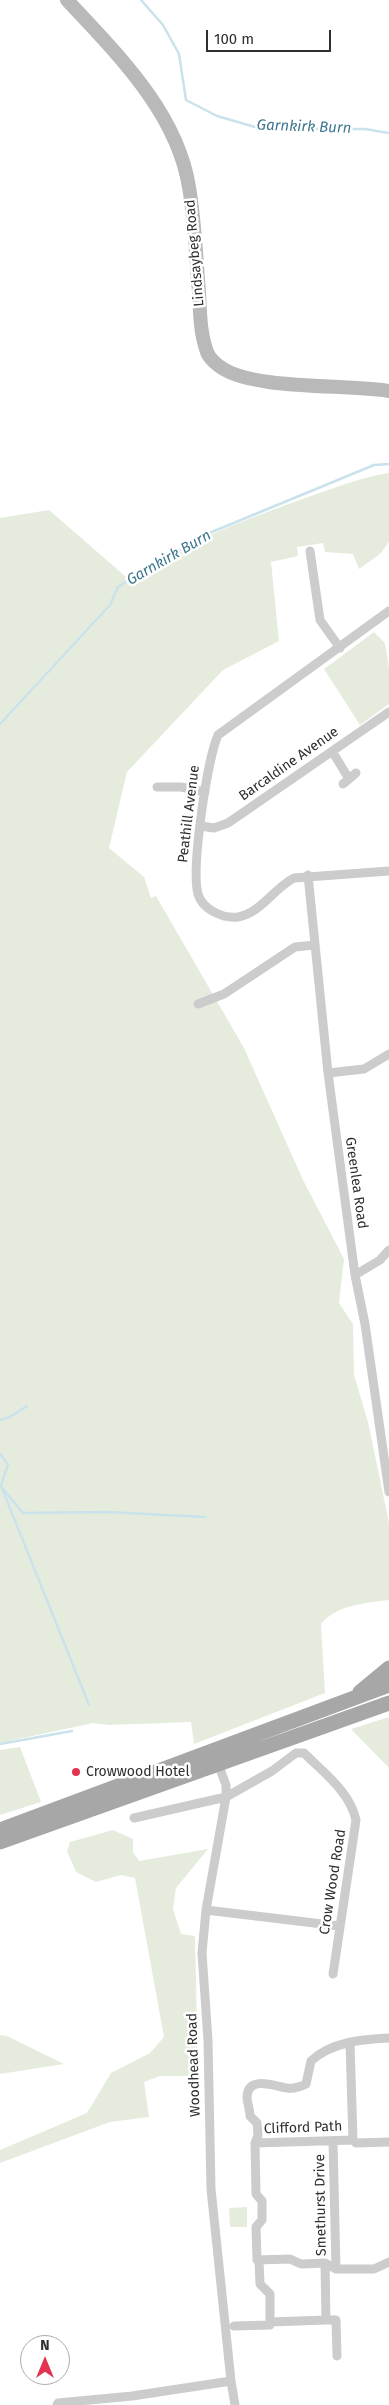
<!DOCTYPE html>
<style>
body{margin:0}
#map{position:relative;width:389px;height:2405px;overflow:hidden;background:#fff;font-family:"Fira Sans",sans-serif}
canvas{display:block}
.north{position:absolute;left:20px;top:2335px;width:50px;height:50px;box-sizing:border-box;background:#fff;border:1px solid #acacac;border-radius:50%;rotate:0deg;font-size:14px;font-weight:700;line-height:20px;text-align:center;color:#2f2f2f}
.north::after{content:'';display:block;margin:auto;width:18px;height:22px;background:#e43251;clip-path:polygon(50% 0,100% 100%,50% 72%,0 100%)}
.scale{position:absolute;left:206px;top:30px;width:125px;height:22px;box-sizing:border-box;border:2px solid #2f2f2f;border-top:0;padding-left:6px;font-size:15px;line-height:18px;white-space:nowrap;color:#2f2f2f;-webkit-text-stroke:4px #fff;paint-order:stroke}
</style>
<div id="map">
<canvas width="389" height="2405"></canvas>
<div class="north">N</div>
<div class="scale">100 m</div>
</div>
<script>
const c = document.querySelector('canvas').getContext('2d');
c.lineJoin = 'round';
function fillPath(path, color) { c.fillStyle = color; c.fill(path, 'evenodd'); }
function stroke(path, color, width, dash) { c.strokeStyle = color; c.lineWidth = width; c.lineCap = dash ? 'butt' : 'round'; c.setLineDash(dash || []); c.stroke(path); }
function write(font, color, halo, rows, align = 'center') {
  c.font = font + ' "Fira Sans",sans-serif'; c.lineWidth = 5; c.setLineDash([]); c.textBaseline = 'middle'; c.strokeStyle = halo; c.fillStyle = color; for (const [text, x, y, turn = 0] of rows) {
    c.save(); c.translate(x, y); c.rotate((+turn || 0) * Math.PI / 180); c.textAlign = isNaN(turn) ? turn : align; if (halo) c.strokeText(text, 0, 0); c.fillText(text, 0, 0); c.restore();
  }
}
const green = new Path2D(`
 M389,473V542L380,554L359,569L353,554L325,552L323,543L297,547L298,556L271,562L279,641L223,670L127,772L109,848L144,877L151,898L156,896L244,1048L303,1180L344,1259L339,1303L353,1324L354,1375L368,1422L389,1523V1600C366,1603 336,1605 321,1624L325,1693L194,1744L191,1722L109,1725L93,1723L0,1743V518L49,510L125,576C184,544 245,519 308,497C335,488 361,477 389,473Z
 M374,632L385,643L389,668V704L360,725L324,669Z
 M389,1717V1768L351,1729Z
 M20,1747L41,1802L0,1815V1750Z
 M113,1830L133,1839V1852L139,1861L208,1849L176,1888L173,1909L181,1934L195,1936L198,2076H160L144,2082L149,2117L110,2122L0,2163V2150L87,2113L111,2073L150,2053L164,2037L135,1878L121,1875L96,1882L76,1872L67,1851L70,1842Z
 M0,2035L7,2036L64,2064L0,2074Z
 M247,2207V2227H230L229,2208Z`);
const stream = new Path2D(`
 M141,0L163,25L179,54L186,100L217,116L262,129H365L389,133
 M0,724L110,605L118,587L127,581L207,534L374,465L389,464
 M0,1420L10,1417L27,1406
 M0,1454L8,1464L1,1486L89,1705
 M3,1489L23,1513L107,1512L205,1517
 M0,1744L72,1731`);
const street = new Path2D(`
 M310,551L320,620L340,648
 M389,611L218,735C207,760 191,869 198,894C202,909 223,919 238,917C261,913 274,888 294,878L389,871
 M332,751L349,779
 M343,784L356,773
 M157,787H181L205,792
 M201,826L214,828L228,823L389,712
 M308,875L328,1073L355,1275L365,1324L389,1492
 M198,1004L224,994L295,947L315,945
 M328,1073L364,1069L389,1054
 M355,1275L380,1260L389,1250
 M217,1761L226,1785V1797L206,1910L202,1953L208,2040L211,2189L231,2381
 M134,1818L226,1797L272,1771L296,1753H304C324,1773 350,1792 356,1820L333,1974
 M206,1910L339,1926
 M389,2038C363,2039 331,2042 311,2061L306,2084C300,2087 294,2089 287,2088C277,2087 248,2074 247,2097C247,2102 250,2110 250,2116L257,2123L258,2135L255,2143L256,2194L262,2201V2220L256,2227L257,2260L290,2259L301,2264L325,2263L336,2269H374L389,2262
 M350,2044L353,2140
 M333,2141L336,2269
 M255,2143L353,2140L356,2143L389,2142
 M259,2260L260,2284L270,2294V2322L326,2320L325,2263
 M326,2320H336L337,2356
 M234,2326L270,2325V2322
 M57,2405L58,2403L132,2396L231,2381L235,2405`);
const secondary = new Path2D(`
 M67,0C117,54 177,112 189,187C195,222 196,257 199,292C200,312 200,333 207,352C209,358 217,365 222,368C255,390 346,384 389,391`);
const primary = new Path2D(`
 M360,1692L389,1668
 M0,1830L389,1685
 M0,1842L389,1703`);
const markers = [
 [76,1772,5,"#e43251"]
];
const streetNames = [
 ["Lindsaybeg Road",195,253,-95],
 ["Barcaldine Avenue",289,764,-35],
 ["Peathill Avenue",189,814,-83],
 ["Greenlea Road",356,1183,82],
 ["Crow Wood Road",333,1882,-81],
 ["Woodhead Road",194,2065,-92],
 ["Clifford Path",303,2128,-2],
 ["Smethurst Drive",321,2205,-91]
];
const poiNames = [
 ["Crowwood Hotel",86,1772]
];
const waterNames = [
 ["Garnkirk Burn",304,127,2],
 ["Garnkirk Burn",169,558,-30]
];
fillPath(green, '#e6ecdd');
stroke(stream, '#c9e2ec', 2.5);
stroke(street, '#ccc', 9);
stroke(secondary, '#b9b9b9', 14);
stroke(primary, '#a7a7a7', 15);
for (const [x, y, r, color] of markers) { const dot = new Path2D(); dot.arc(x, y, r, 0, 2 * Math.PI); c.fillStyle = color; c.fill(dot); stroke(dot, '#fff', 2); }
write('14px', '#2f2f2f', '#fff', streetNames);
write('14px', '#2f2f2f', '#fff', poiNames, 'left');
write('italic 15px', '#3d7890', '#fff', waterNames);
</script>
